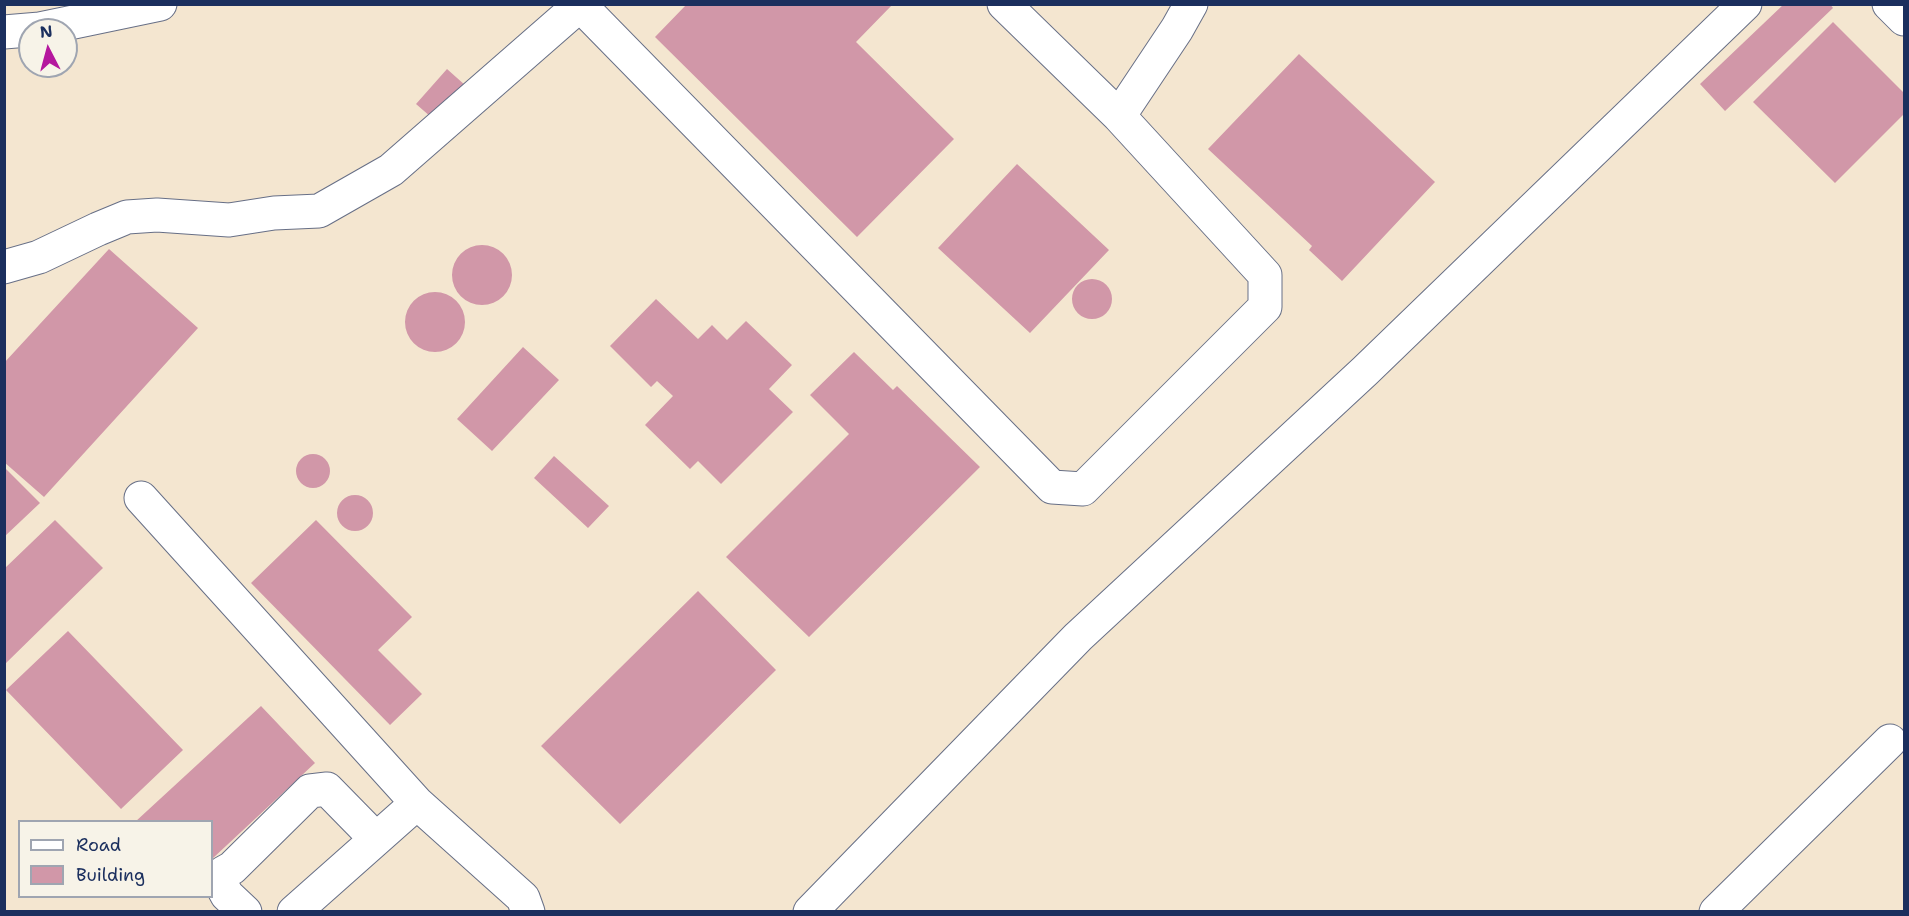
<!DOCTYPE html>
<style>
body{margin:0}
#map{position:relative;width:1909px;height:916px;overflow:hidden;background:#f4e6d0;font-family:"Shantell Sans",sans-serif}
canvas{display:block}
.frame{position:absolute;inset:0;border:6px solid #1b2f5e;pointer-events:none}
.legend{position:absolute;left:18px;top:820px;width:195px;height:78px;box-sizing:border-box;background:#f7f3e8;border:2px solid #9fa5b1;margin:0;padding:8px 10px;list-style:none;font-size:18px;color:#1b2f5e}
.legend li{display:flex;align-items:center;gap:12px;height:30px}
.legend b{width:30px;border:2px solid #9fa5b1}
.north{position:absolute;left:18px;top:18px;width:60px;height:60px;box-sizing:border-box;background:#f7f3e8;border:2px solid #9fa5b1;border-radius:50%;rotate:354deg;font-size:16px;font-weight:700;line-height:24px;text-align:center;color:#1b2f5e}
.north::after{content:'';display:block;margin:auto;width:21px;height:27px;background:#b5179e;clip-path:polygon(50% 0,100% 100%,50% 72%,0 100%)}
</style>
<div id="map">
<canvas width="1909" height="916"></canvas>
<div class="frame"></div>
<ul class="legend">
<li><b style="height:8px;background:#fff"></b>Road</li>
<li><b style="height:16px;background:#d197a8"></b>Building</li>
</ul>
<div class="north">N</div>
</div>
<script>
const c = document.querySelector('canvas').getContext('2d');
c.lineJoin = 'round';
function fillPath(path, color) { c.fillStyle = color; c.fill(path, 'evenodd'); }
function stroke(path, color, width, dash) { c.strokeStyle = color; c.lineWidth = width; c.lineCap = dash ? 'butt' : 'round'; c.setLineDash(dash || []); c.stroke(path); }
const building = new Path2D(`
 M687,4H893L856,42L954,139L857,237L655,37Z
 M1784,4H1830L1833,8L1725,111L1700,84Z
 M1833,22L1904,93V114L1835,183L1753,102Z
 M1299,54L1435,182L1342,281L1309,250L1312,246L1208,149Z
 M447,69L475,94L439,124L416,104Z
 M1017,164L1109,250L1030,333L938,248Z
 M452 275a30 30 0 1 1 60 0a30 30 0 1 1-60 0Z
 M109,249L198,328L44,497L4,462V363Z
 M1072 299a20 20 0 1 1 40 0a20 20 0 1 1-40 0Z
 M405 322a30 30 0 1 1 60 0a30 30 0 1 1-60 0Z
 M656,299L698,339L712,325L727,340L746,321L792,365L769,389L793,412L721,484L698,461L690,469L645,425L673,396L657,381L651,387L610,346Z
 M523,347L559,380L492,451L457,419Z
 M854,352L893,390L897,386L980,467L809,637L726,557L849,434L810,395Z
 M296 471a17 17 0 1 1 34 0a17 17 0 1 1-34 0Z
 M554,456L609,506L588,528L534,478Z
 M4,467L40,503L4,537Z
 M337 513a18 18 0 1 1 36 0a18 18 0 1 1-36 0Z
 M55,520L103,568L4,665V569Z
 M316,520L412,617L378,650L422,694L390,725L251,583Z
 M698,591L776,670L620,824L541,746Z
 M68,631L183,750L121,809L6,690Z
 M261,706L315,763L212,859V822H135Z`);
const minor = new Path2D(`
 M1889,4L1904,19
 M580,5L1052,487L1083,489L1265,307V275L1119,116L1004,4
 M4,32L40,29L160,4
 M1119,116L1177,29L1191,4
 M4,267L39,257L98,229L127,217L157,215L229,220L274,213L319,211L391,170L581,4
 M141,498L417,803L523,898L528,912
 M245,912L227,895L221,884L223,873L232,868L310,791L327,789L376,839
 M294,912L417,803
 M810,912L1078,637L1365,371L1745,4
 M1716,912L1890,741`);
fillPath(building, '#d197a8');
stroke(minor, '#676f86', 35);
stroke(minor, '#fff', 33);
</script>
